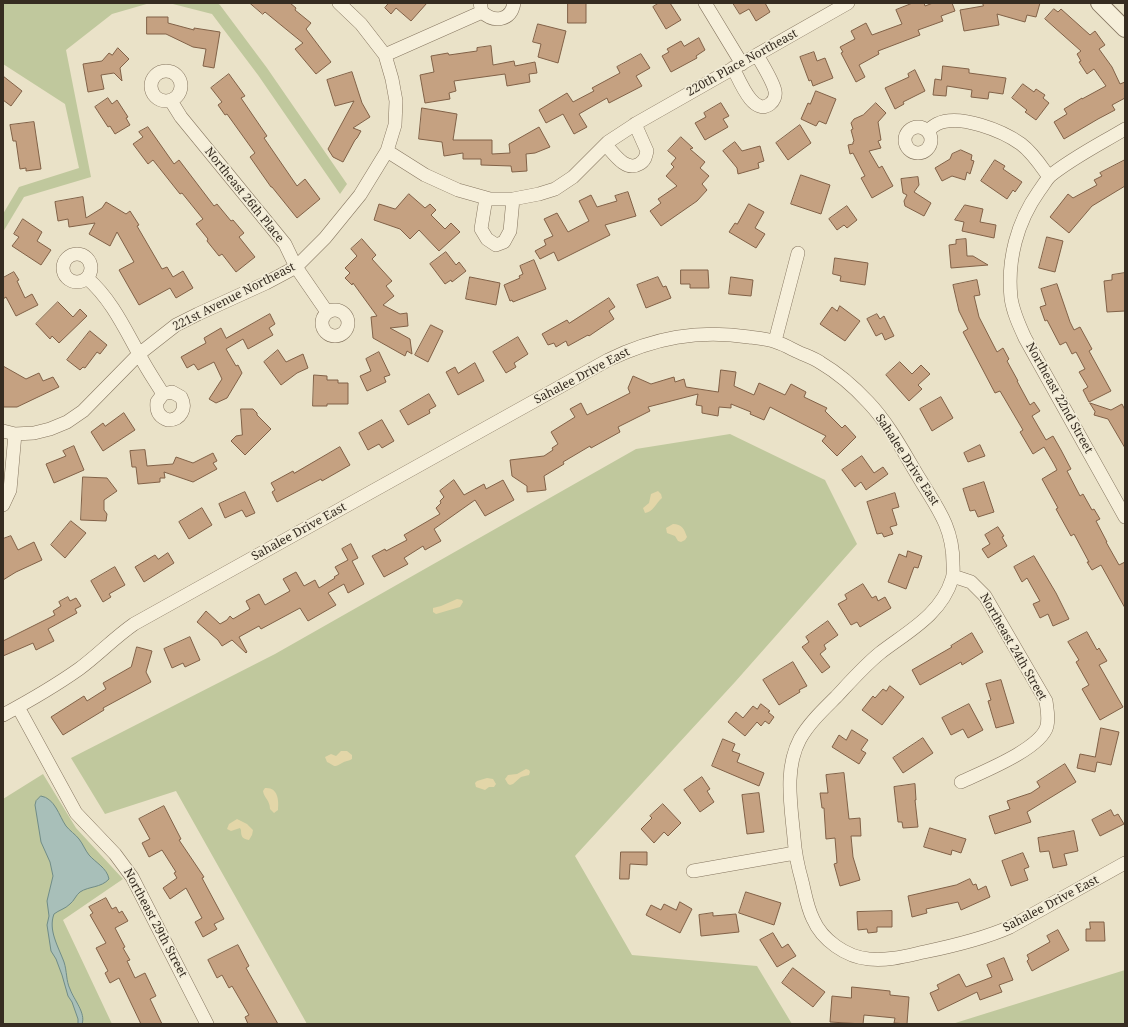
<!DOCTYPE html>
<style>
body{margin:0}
#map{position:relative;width:1128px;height:1027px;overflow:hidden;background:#eae2c8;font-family:"Noto Serif",serif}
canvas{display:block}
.frame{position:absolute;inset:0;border:4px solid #362c21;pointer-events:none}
</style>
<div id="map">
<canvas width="1128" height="1027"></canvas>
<div class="frame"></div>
</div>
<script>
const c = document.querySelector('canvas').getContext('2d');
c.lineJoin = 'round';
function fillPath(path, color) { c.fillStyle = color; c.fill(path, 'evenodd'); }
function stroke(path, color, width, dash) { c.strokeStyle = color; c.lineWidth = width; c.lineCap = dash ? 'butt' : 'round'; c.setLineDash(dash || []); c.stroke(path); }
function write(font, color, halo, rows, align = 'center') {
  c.font = font + ' "Noto Serif",serif'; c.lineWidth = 3.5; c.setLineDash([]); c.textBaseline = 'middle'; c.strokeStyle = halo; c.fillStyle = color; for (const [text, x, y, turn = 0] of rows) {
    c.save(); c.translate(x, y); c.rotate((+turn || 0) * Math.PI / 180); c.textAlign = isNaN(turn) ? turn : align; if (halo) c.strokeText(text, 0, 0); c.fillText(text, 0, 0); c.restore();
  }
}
const green = new Path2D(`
 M3,3H150L112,14L66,50L91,177L24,197L3,232V214L19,187L79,168L65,104L3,64Z
 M169,3H217L220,5L267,68L347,184L340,194L258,75L212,14Z
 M730,434L825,480L857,544L735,682L575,856L632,955L757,966L792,1024H307L176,791L105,814L71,758L275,654L636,449Z
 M43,774L76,828L123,879L63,920L112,1024H3V799Z
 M1125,970V1024H952Z`);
const sand = new Path2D(`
 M658,491L661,494L662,498C656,503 653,512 645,513L643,508L649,503L651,494Z
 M673,524C682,524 684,529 687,537L685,540L681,542L678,541L675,536L667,533L666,528Z
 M457,599L462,600L463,602L460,607L436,614L433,612V608L441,606Z
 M341,751H347L352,755V759C349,761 345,761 342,763C334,768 335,766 327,762L325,757L331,754L336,756Z
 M526,769L529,770L530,772L529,775L521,777L513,784L510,785L508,784L505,779L508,775L517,774Z
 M487,778L493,779L496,784L494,787H489L485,790L476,787L475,783L477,781Z
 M265,788C278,787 279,800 278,810L274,813L270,809C270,800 264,798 263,791Z
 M237,819L247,824L253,830L252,835L249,840C242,839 241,836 241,830L240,828L231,831L227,829L229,824Z`);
const water = new Path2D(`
 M41,796C55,798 59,816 66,826C70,831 75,834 79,839C83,844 85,850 89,855C96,863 107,868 109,879C101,888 89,886 80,892C76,895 74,901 70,904C65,909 59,910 54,914C48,930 58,946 64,962C67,971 66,981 70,989C74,1000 86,1013 82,1024H78V1019L72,1002L68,996L62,975L56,959L51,951L47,925L49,916L47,901L53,876L50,862L41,842L35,805L36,801Z`);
const building = new Path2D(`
 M250,3H290L296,8L295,10L311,23L306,29L331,62L316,74L295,49L303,43L265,12L263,14Z
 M389,3H427L411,21L396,8L391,14L385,8Z
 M568,3H586V23H568Z
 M659,3H670L681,20L666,29L653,7Z
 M733,3H765L770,12L756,21L749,9L740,14Z
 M913,3H924L925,6L933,3H952L955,11L941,16L943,21L918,30L920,35L878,51L879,54L859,65L865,77L856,82L841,53L843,52L840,47L855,39L851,31L866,23L872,35L902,24L896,10Z
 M983,3H1040L1036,17L1027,15L1025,22L997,14L999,25L964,31L960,10L983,6Z
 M1054,9L1058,12L1061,9L1090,35L1095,31L1105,45L1099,49L1112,67L1120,84L1125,82V98L1112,105L1115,110L1098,119L1064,139L1054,122L1067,114L1064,109L1082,98V99L1106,86L1094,69L1087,74L1079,62L1081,61L1077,54L1081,51L1045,19Z
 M147,17H168V23L194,30V28L220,32L214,68L203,66L206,49L193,47L166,34H147Z
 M538,24L566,31L558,63L538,57L541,44L533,42Z
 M699,38L705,50L696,56L697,58L671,72L662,56L669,52L667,49L681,41L684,46Z
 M491,46L493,65L514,61L515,66L535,62L537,73L529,74L530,82L507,86L505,74L454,81L456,91L449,93L450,99L425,103L420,75L434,72L431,56L448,53L449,55L477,51V48Z
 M118,48L129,59L120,68L122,81L114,73L101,75L104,89L88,92L83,64L102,61L109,53L112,55Z
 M814,52L817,61L825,58L833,78L813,86L811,80L809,81L800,57Z
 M641,54L650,68L636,76L642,86L609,103L607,98L579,114L587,127L574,134L563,114L546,123L539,110L567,93L573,102L594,91L592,88L620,73L617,67Z
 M943,66L969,69V73L1006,78L1003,94L989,92L988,99L971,97L972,90L947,86L946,96L933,95L935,79L941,80Z
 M915,70L925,91L903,102L904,104L895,109L885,88L909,77L908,74Z
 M352,72L362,103L370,117L353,128L361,131L357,138L355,140L343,162L333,157L328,149L354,101L335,106L327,80Z
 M229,74L245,96L241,98L267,136L264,138L297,186L305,179L320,199L297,218L272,187H271L250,157L255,153L227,114L225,115L218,105L222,102L211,88Z
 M3,76L22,91L11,106L3,100Z
 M1023,84L1034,92L1036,89L1045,95L1043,98L1049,103L1036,120L1025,112L1027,110L1012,98Z
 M816,91L836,99L826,124L819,121L816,126L801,119L808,103L810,104Z
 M108,98L112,104L117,100L128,117L126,118L130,125L115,134L110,126L108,127L95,107Z
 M721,103L729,116L723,119L728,127L705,140L695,123L706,117L704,113Z
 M876,103L886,113L878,122L881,140L878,141L881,148L869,151L879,168L882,166L893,186L872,198L861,178L865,176L853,153L850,154L848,145L853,144V142L854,141L851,130L853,129L851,123L854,119L863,115Z
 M422,108L457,114L453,140H492V154L510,153L509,144L539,127L550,147L535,153L526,154L527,171L512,172L511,166L481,165V159H463V153L444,156L442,142L419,139Z
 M34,122L41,169L26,171V168L20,169L16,141H13L10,125Z
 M800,125L811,143L788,160L776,143Z
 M148,127L174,164L179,160L214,206L217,204L231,221L233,220L244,233L239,237L255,257L236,272L222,254L219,256L207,241L208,239L196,224L203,219L182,193L180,194L153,160L148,164L133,144L143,137L139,132Z
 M681,137L693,148L690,149L705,162L700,168L709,176L702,184L707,190L697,201L661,226L650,211L661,203L658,199L677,186L666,176L674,167L671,164L676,158L668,151Z
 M735,142L742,151L760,146L764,161L758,163L759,168L738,174L737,168L723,151Z
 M961,150L972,155L971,160L974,161L970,174L967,172L965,180L952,176L942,181L935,168L950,159L952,154Z
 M995,160L1005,166L1003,169L1022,182L1015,192L1013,190L1007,199L981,181Z
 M1125,160V186L1092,206L1069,233L1050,217L1068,194L1073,198L1097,185L1094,180L1102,176L1100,173Z
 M801,175L830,185L821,214L791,204Z
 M918,177L919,185L914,192L931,203L924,216L905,206L904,201L907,195L903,193L901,179Z
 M628,192L636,216L605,225L610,235L558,261L554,252L540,259L535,251L546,245L544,240L553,236L544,219L557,213L568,232L589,221L579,201L591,195L597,207L617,201L615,196Z
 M409,194L425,208L430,204L436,210L431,215L445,229L451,223L460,232L439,251L419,230L410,239L400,229L374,220L379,204L395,209Z
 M83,197L86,218L102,208L106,202L126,214L130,211L139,225L137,226L162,269L167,267L173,277L183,271L193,288L176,298L170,288L139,305L119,270L134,262L117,232L110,246L89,234L95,223L69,227L68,219L58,221L55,202Z
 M749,204L764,212L755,228L765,234L756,248L729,232L735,223L737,224Z
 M965,205L983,209L980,222L996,225L994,238L962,231L964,222L955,220Z
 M847,206L857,220L847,228L844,225L837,230L829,219Z
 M23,219L42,232L37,241L51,250L41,265L12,246L19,237L14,234Z
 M1047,237L1063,241L1055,272L1039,268Z
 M362,239L376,255L372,259L392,281L386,286L394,296L383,305L400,314L407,313L408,326L390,328L410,339L412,354L407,351L405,356L373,338L371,317L377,316L353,283L352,285L345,278L350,273L345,268L357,256L351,249Z
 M966,239L967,256H973L988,265L951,268L949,245L956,244V240Z
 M446,252L456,265L459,262L466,271L452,282L451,280L445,284L430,264Z
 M835,258L868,263L865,285L840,281L841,276L833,274Z
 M534,260L546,289L513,302L512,300L510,301L504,285L520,278L519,276L523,274L520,266Z
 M681,270H708L709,288H690V284H681Z
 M14,272L19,280L17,281L25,298L32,294L38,305L16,316L6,297L3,299V278Z
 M1125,273V311L1107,312L1104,281L1112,280V275Z
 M470,277L500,283L496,305L466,299Z
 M658,277L663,287L666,286L671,298L646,308L637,285Z
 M731,277L753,280L751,296L729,294Z
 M977,280L980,295L974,296L979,317L997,352L1003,348L1009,359L1007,361L1018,381H1017L1030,405L1034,402L1040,411L1032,416L1046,440L1053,436L1061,450L1071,469L1067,471L1080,496L1083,494L1092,510L1094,509L1100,519L1096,521L1107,542H1106L1119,565L1125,562V608L1101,565L1092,570L1087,562H1089L1074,534L1071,536L1056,509L1058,508L1042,479L1057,470L1054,464L1044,447L1033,454L1020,432L1023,430L1000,391L995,393L963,332L968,329L959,311L953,285Z
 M1057,284L1070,322L1074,330L1080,327L1092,349L1089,351L1111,391L1089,402L1083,390L1088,387L1079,372L1085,369L1076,352L1072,354L1066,342L1060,345L1047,320L1045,321L1040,307L1046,305L1041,289Z
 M609,298L615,307L609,311L614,319L589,336L588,335L568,346L566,341L556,347L554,343L548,345L542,334L567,320L569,323Z
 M58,302L73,317L80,309L87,316L59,343L52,336L50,339L36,324Z
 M840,306L860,321L845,341L820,324L832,307L837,311Z
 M270,314L275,324L269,328L273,335L248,349L243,339L226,349L236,366L238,365L242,373L227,398L216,403L209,399L222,379L214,362L198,370L194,364L187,368L181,357L206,343L204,338L221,328L226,338Z
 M877,314L880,319L884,316L894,336L885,340L882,333L876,336L867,319Z
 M431,325L443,331L428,362L415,355Z
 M90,331L107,345L100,354L97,352L85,368L83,367L80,370L67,360Z
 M518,337L528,354L514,363L516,367L506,373L493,352Z
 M278,350L286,362L303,354L308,368L297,373L281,385L264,362Z
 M379,352L390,375L384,377L386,382L367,391L360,376L371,371L366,359Z
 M900,362L912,374L921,365L930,374L918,385L922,389L909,401L886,375Z
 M475,363L484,381L458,395L446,372L455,367L458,373Z
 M3,366L26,379L39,373L43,381L53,377L59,387L17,407H4Z
 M721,370L736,372L734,386L754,395L759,383L785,395L791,384L806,392L804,397L827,408L825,411L842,428L845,425L856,437L837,456L822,441L826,436L770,407L764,420L750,414L751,412L731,404V408L719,407L718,416L702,413V406L696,405L698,394L648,407L650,411L618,427L620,432L591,448L590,446L563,462L564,464L544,476L546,490L527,492V486L512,476L510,460L544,456L553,450L552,448L558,444L551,432L575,417L570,409L581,403L587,415L630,393L628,388L633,376L651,384L674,377L675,382L684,379L686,387L718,392Z
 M314,375L327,376V380H338V383H348V404H327V406H313Z
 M429,394L436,406L429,410L430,413L408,425L400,411Z
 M941,397L953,418L932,431L920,409Z
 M1090,403L1111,410L1122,404L1125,410V448L1108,419L1094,415L1095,412Z
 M241,409H253L257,413V415L271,429L245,455L231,441L236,436L242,435Z
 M124,413L135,430L103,451L91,432L103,423L105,426Z
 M382,420L394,441L382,448L379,444L368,450L359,433Z
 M980,445L985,456L968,462L964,453Z
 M74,446L84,470L54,483L46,464L66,456L63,451Z
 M340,447L350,465L322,481L321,479L277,502L272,492L275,490L271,483L293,471L294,473Z
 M145,450L147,466L173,464L176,457L193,463L213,453L217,461L213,463L217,469L193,482L164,472L165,478H160V482L138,484L136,467H132L130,451Z
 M862,456L874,473L883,467L888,474L866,490L861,482L855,487L842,470Z
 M83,477L107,478L117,491L104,500V510L107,514L106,521L81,520Z
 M454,480L464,495L484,484L486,489L503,480L514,500L485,516L475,500L434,529L441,541L425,550L423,546L404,558L408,564L384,577L372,556L385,549L386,551L407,540L404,535L440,514L436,508L441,503L440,501L444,497L440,491Z
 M984,482L994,512L978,517L975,510L970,511L963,489Z
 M245,492L255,513L246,517L242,510L225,518L219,504Z
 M895,493L899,507L892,509L897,525L890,527L893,534L884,537L882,533L877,534L867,502Z
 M202,508L212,525L189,539L179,522Z
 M71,521L86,533L65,558L51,545Z
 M998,527L1004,536L1002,537L1007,546L988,558L982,549L990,544L985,535Z
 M11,536L18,550L34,542L42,560L16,572L3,580V539Z
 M351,544L358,558L352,561L364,584L348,593L344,584L328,593L336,605L308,621L300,608L261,629L259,626L239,637L247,652L246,653L232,640L222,646L218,640L197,622L206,611L220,624L227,620L230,616L233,619L250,609L246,601L259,594L265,605L290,591L283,579L296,572L304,586L315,580L319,588L335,578L334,577L339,574L335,567L348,560L342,549Z
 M908,551L922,556L918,568L914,567L906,589L888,582L899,554L906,557Z
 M168,553L174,563L144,582L135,567L155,555L158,559Z
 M1034,556L1056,593L1069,619L1053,626L1048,614L1040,618L1033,604L1040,601L1027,578L1022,582L1014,567Z
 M115,567L125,585L109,594L111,597L103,602L91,581Z
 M863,584L872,598L876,596L878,601L885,597L891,608L860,627L857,622L851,625L838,604L847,599L845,595Z
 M68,597L70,601L76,598L81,606L75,609L77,613L48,629L54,641L36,650L33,643L3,656V641L55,615L53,611L61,606L59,602Z
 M828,621L838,635L824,645L826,649L820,654L830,667L822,673L802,647L809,642L806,637Z
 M1087,632L1097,650L1099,648L1107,661L1099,665L1123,707L1100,720L1082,689L1089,685L1076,662L1079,660L1068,642Z
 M972,633L983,652L962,665L961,662L920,685L912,670L952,647L951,646Z
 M190,637L200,660L185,667L183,663L172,668L164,649Z
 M137,647L152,651L146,672L151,682L103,708L104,710L63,735L51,717L84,696L87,701L106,689L103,683L131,667Z
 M793,662L807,686L799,690L800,692L779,705L763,680Z
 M1001,680L1014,723L996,728L988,701L991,700L986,684Z
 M890,686L904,697L882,725L862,710L873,696L875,698L883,689L886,691Z
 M761,704L770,711L768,712L774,717L769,724L765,721L761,726L757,722L745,736L728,722L736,712L743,718L753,706L757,709Z
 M969,704L983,730L968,738L963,729L951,735L942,718Z
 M1101,728L1119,732L1111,765L1097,762L1095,772L1077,768L1080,754L1095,757Z
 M852,730L868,740L861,750L866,753L859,764L832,747L839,735L846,740Z
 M923,738L933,753L903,773L893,758Z
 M723,739L735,744L732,751L740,754L737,762L764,773L759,786L712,766Z
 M1065,764L1076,782L1027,812L1031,822L995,834L989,816L1010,809L1007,801L1031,793L1040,787L1037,782Z
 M844,773L849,819L860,818L861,836H851L853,857L860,880L840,886L834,864L837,863L835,838L826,839L824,808H822L820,793H828L826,775Z
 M702,777L710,789L707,791L714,802L700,812L684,790Z
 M915,784L916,800H915L918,827L903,828L902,822H898L894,787Z
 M759,793L764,832L747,834L742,795Z
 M663,804L681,823L668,836L664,832L654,843L641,829L652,818L650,816Z
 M164,806L181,839L179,840L204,877L202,878L224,919L214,924L217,929L203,937L195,922L202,918L186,888L170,899L163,888L177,878L174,873L176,872L162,850L149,857L142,843L150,839L139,819Z
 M1111,810L1114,816L1118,814L1124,824L1100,836L1092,820Z
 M930,828L966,839L961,853L952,850L951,855L924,847Z
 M1074,831L1078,851L1064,854L1067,865L1053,868L1049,851L1040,852L1038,838Z
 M621,852H647V865L630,864L629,879H620Z
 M1023,853L1029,867L1024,869L1028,880L1011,886L1002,861Z
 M970,879L973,885L976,884L978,890L986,886L990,897L961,910L958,902L926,909L927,913L912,917L908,896L956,885Z
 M746,892L781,903L774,925L739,913Z
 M106,898L112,909L116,907L119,913L122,911L128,921L115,928L125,947L123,948L130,960L127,961L135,978L145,973L156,996L150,999L162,1024H141L119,978L110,983L105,973L108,971L96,948L106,943L90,915L93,913L89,907Z
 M680,902L692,909L680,933L646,915L651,905L661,910L664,904L676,910Z
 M892,911V927H877V932L868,933L867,929L858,930L857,912Z
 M713,913V916L736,914L739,932L701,936L699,915Z
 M1090,922H1104L1105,941H1086V929H1090Z
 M1058,930L1069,950L1032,971L1027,961L1029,959L1027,955L1050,942L1047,936Z
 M773,933L782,948L788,944L796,956L777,967L760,940Z
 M238,945L249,966L246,968L278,1024H248L245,1017L249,1015L232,986L229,988L222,975L217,978L208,960Z
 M1004,958L1013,980L999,985L1002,992L980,1000L977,992L938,1011L930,993L939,989L937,985L959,974L966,987L992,977L987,965Z
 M793,968L825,992L813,1007L782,983Z
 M852,987L890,991V995L909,997L907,1024L894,1023L895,1018L864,1015L863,1024L830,1022L832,996L851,998Z`);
const minor = new Path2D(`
 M480,3L482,12C494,23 511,21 514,3
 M705,3L742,64
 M385,55L482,12
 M733,68C739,79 753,117 770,104C774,101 776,96 775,91C773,81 762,64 757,55
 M151 86a15 15 0 1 1 30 0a15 15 0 1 1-30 0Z
 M171,101L181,117L285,244L296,267L327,312
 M905 140a13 13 0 1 1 26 0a13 13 0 1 1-26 0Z
 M1125,129C1100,144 1072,158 1050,176C1046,180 1043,186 1039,191C1017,222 1007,260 1011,298C1013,312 1019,325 1025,338L1125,517
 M927,131C930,129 933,126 937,124C959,113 1003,131 1021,144C1033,153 1041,166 1049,177
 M606,145C614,154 626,172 639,164C645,161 646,156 647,151L635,124
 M387,151L425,175L458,190L490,199H513L539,194L555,189L573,177L608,142L637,123L848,3
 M486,198L481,229L487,239L496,245L504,242L510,231L513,199
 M63 268a14 14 0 1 1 28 0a14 14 0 1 1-28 0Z
 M87,278C111,299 124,327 139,354C146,368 155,381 163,394L172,392L181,397C187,408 181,420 168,420C159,417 156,411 157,402L163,394
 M322 323a13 13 0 1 1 26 0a13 13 0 1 1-26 0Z
 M775,341L798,253
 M3,431L15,434L34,433L50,429L67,422L83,411L139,354L176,325L198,314L266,283L296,267L325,238L360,195L387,151L395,125L396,101L392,79L385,55L361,24L339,3
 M3,505L10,490L15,434
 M953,576L971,582L985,596L1046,701C1047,709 1049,717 1047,726C1041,749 982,772 961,782
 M18,707L76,813L115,854L132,877L207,1024
 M3,715C29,701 55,686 79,669C98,655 114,638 134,624L608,360C654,338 698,329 749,337C757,338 768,339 776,342C783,344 790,348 796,351C804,355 814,358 821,363C838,373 855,388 868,402C890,425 905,455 921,481C938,509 953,528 953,563C953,568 954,574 952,579C941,615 907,632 880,653C864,666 850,682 836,697C823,710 809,723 800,739C784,769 791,805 794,838C795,853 798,867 802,881C805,893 807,907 813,919C822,940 846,957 869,959C888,961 906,956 924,952C953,946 983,939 1010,927L1125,863
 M693,871L795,853`);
const tertiary = new Path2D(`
 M1099,3L1125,29`);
const streetNames = [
 ["220th Place Northeast",742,63,-29],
 ["Northeast 26th Place",244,195,51],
 ["221st Avenue Northeast",234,297,-27],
 ["Sahalee Drive East",582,376,-28],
 ["Northeast 22nd Street",1059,398,61],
 ["Sahalee Drive East",907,460,57],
 ["Sahalee Drive East",299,532,-29],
 ["Northeast 24th Street",1013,647,60],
 ["Sahalee Drive East",1051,904,-28],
 ["Northeast 29th Street",155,923,62]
];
fillPath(green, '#c0c89d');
fillPath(sand, '#e3d6a8');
fillPath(water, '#a8bfb9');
stroke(water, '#708c87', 1);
fillPath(building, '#c5a181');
stroke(building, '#816147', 1);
stroke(minor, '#85755f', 14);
stroke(tertiary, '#85755f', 18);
stroke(minor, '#f6efda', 13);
stroke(tertiary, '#f6efda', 16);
write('12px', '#362c21', '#f2ecd7', streetNames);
</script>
